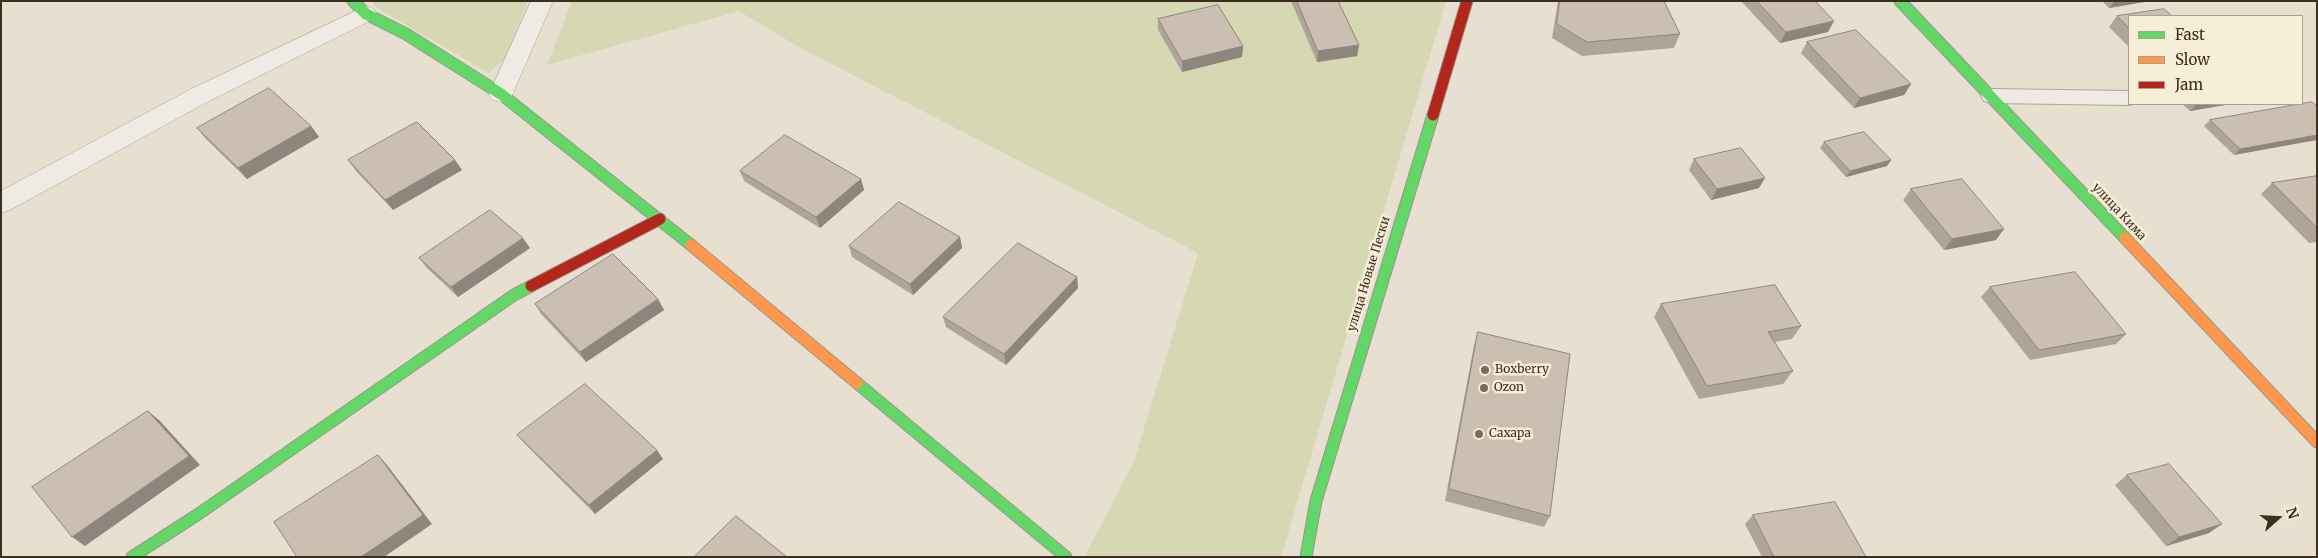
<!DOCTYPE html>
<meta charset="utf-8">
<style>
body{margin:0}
#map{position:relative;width:2318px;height:558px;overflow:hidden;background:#e7e0d1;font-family:Merriweather,serif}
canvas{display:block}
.frame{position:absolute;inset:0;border:2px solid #3d2e20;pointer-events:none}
.legend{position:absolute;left:2128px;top:15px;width:175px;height:90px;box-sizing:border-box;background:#f7eed8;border:1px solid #ada18e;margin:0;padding:6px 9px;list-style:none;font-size:15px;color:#3d2e20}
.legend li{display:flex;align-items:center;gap:10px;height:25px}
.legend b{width:25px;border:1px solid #ada18e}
.north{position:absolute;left:2253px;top:493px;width:50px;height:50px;-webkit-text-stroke:4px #f7eed8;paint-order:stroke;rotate:71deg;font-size:14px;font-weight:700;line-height:20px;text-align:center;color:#3d2e20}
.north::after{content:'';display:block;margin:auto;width:18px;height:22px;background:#3d2e20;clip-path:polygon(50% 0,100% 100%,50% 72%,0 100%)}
</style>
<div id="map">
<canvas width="2318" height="558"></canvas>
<div class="frame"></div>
<ul class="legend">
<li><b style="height:6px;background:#63d668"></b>Fast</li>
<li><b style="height:6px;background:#ff974d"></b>Slow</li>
<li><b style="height:6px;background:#b3261e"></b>Jam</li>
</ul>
<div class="north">N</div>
</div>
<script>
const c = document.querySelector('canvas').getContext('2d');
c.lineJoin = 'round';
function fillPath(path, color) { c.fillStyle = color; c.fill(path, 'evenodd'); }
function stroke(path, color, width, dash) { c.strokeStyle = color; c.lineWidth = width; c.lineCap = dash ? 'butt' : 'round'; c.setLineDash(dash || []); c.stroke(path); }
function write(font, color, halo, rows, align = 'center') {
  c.font = font + ' Merriweather,serif'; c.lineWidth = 5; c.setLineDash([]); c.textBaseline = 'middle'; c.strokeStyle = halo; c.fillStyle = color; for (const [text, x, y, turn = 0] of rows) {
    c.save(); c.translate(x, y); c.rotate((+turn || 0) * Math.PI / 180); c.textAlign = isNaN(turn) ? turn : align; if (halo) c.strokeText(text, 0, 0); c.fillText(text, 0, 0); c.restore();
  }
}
const green = new Path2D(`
 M371,1H528L505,58L489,73L377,8Z
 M572,1H1446L1281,557H1084L1133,464L1198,253L804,50L739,11L547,65Z`);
const lane = new Path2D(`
 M1991,89L2129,91V104H2133L2129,105L1991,103L1984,101L1981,96L1984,91Z`);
const street = new Path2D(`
 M531,1H553L510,100L501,102L492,100L489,94Z
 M366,6L374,9L377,14L374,19L209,101L10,210L1,213V191L191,89Z`);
const fast = new Path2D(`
 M353,1L366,14L406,34L501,94L691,245
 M1900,1L2125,238
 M857,383L1066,557
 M132,557L197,515L514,295L531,286
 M1306,557L1316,501L1433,115`);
const slow = new Path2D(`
 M2125,238L2317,442
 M691,245L857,383`);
const jam = new Path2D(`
 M1433,115L1467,1
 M531,286L660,219`);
const wall = new Path2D(`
 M1291,1H1338L1359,45L1357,56L1317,62Z
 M1558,1H1664L1680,34L1674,48L1582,56L1552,38Z
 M1741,1H1815L1828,32L1780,43Z
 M2102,1H2150L2109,8Z
 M2117,16H2129V47L2109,27Z
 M1158,19L1243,46L1242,57L1182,72L1158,30Z
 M1807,42L1911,84L1904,95L1854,108L1801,53Z
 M2182,104H2231L2190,111Z
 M2317,106L2234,155L2204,126L2210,120Z
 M311,126L319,137L247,179L206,139L197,128Z
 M1824,142L1891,160L1887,166L1846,177L1820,148Z
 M1694,159L1759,188L1711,200L1689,170Z
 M348,160H455L462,170L393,210L356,171Z
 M740,171L861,179L864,190L820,228L744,181Z
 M2317,176V242L2309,243L2261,194L2272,183Z
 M1911,189L1996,240L1944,250L1903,200Z
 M960,237L962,248L913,295L852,257L849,246Z
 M530,248L458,297L427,268L419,258Z
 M1077,277L1078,288L1006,365L946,327L943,317Z
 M1990,287L2126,334L2116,344L2030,360L1981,297Z
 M658,299L664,310L586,362L541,314L535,304Z
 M1661,304L1801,326L1792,339L1775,342L1793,371L1783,384L1699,399L1654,317Z
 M1478,332L1550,516L1544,527L1445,501L1474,345Z
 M517,435L663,459L595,514L525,444Z
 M2127,475L2209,533L2166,546L2115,485Z
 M1753,515L1866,557H1762L1745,524Z`);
const shadedWall = new Path2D(`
 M2118,1H2150L2109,8L2114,2Z
 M1834,21L1828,32L1780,43L1786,32Z
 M1359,45L1357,56L1317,62L1318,51Z
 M1243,46L1242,57L1182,72V61Z
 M1911,84L1904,95L1854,108L1860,98Z
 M2196,104H2231L2190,111Z
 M311,126L319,137L247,179L238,168Z
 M2317,135V140L2234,155L2240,149Z
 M455,160L462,170L393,210L385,200Z
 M1891,160L1887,166L1846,177L1850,171Z
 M1765,178L1759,188L1711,200L1717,189Z
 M861,179L864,190L820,228L816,217Z
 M2004,229L1996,240L1944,250L1952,239Z
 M960,237L962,248L913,295L910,284Z
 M523,238L530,248L458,297L451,287Z
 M1077,277L1078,288L1006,365L1004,354Z
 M658,299L664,310L586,362L580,352Z
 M148,411L159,420L200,465L85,546L72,537Z
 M657,450L663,459L595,514L589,505Z
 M378,455L387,465L432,524L384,557H361Z
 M2222,524L2209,533L2166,546L2179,537Z`);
const building = new Path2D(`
 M1297,1H1338L1359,45L1318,51Z
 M1560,1H1664L1680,34L1587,42L1557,24Z
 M1757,1H1815L1834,21L1786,32Z
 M1218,5L1243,46L1182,61L1158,19Z
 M2164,9L2172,16H2129V28L2117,16Z
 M1856,30L1911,84L1860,98L1807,42Z
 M269,88L311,126L238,168L197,128Z
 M2312,102L2317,106V135L2240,149L2210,120Z
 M417,122L455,160L385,200L348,160Z
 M1864,132L1891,160L1850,171L1824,142Z
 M785,135L861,179L816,217L740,171Z
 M1741,148L1765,178L1717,189L1694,159Z
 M2317,176V228L2272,183Z
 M1962,179L2004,229L1952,239L1911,189Z
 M899,202L960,237L910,284L849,246Z
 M490,210L523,238L451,287L419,258Z
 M1018,243L1077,277L1004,354L943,317Z
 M613,254L658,299L580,352L535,304Z
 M2075,272L2126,334L2039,350L1990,287Z
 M1775,285L1801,326L1768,332L1793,371L1707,386L1661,304Z
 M1478,332L1570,354L1550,516L1449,489Z
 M585,384L657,450L589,505L517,435Z
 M148,411L189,456L72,537L32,487Z
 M378,455L423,515L361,557H297L274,522Z
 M2169,464L2222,524L2179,537L2127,475Z
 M1835,502L1866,557H1774L1753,515Z
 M736,516L787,557H694Z`);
const markers = [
 [1485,370,5,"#786c5e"],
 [1484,388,5,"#786c5e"],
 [1479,434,5,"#786c5e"]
];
const streetNames = [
 ["улица Кима",2119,212,47],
 ["улица Новые Пески",1369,274,-73]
];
const poiNames = [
 ["Boxberry",1495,370],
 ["Ozon",1494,388],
 ["Сахара",1489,434]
];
fillPath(green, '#d6d7b3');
stroke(lane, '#ada599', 2);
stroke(street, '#ada599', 1);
stroke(fast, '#9c958a', 13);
stroke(slow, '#9c958a', 13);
stroke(jam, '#9c958a', 13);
fillPath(lane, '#efebe3');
fillPath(street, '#efebe3');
stroke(fast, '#63d668', 11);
stroke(slow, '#ff974d', 11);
stroke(jam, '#b3261e', 11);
fillPath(wall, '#afa499');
fillPath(shadedWall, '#8e867d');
fillPath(building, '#cbbfb2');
stroke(building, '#8e867d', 1);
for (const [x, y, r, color] of markers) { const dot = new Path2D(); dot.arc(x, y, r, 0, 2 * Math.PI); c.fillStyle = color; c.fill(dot); stroke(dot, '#f7eed8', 2); }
write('12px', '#3d2e20', '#f7eed8', streetNames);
write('12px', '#3d2e20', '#f7eed8', poiNames, 'left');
</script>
